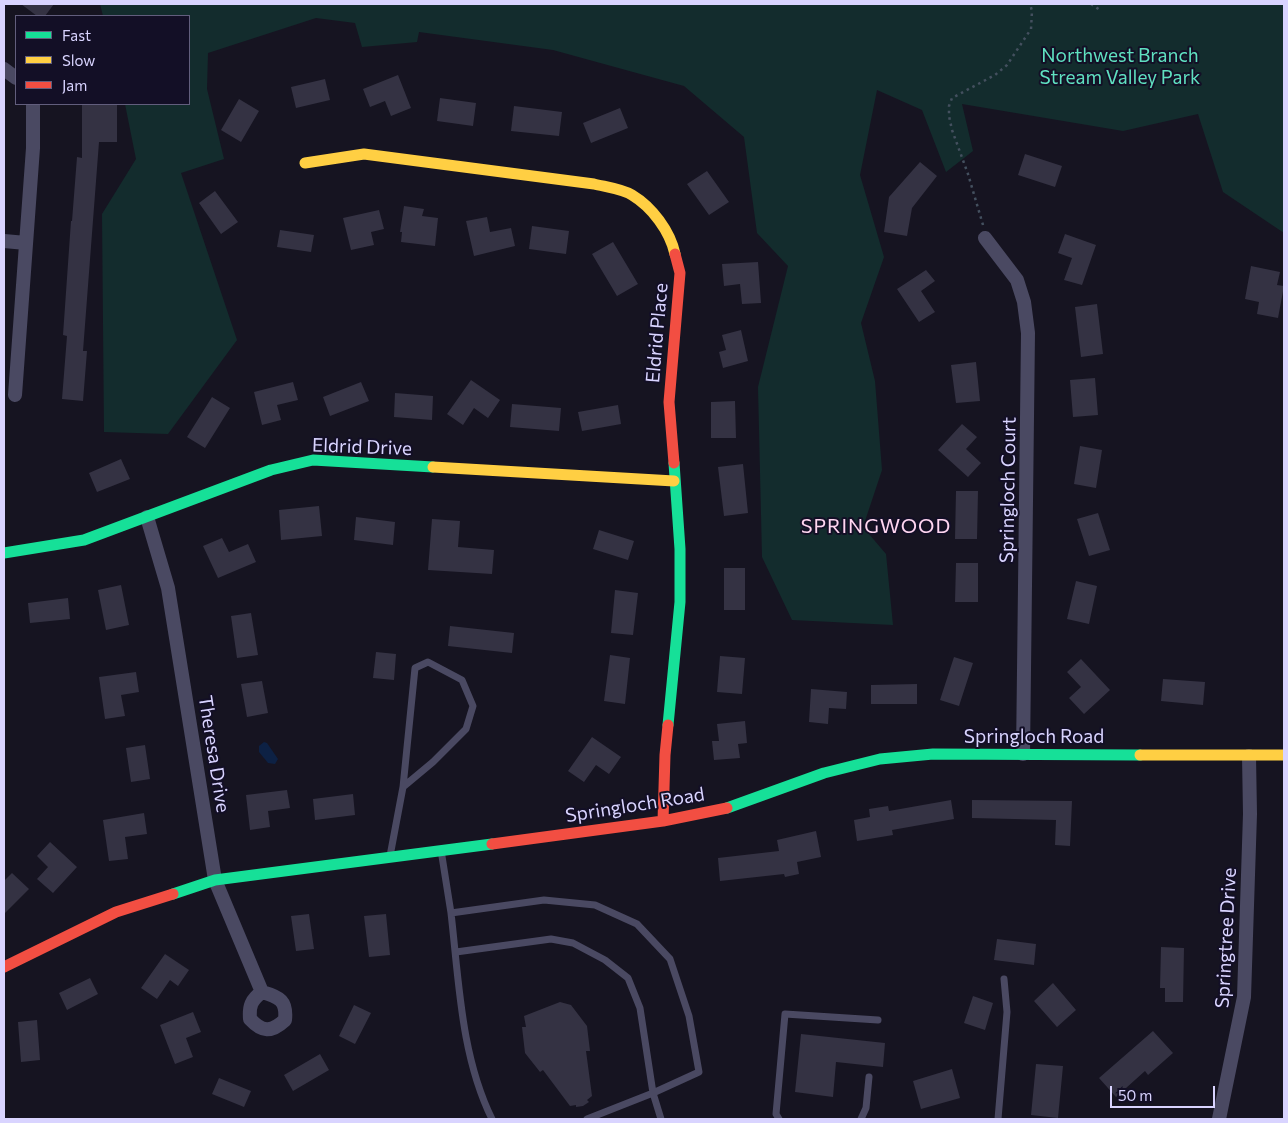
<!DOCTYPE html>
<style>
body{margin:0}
#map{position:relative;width:1288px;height:1123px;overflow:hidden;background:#161421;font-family:Commissioner,sans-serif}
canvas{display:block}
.frame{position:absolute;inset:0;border:5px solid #d9d4ff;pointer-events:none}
.legend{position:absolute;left:15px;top:15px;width:175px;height:90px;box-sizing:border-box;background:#130f26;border:1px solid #625e7d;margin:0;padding:6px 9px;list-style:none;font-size:15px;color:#d9d4ff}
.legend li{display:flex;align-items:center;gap:10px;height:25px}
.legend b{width:25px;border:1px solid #625e7d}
.scale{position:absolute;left:1110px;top:1086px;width:105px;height:22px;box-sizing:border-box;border:2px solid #d9d4ff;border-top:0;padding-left:6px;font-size:15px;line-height:18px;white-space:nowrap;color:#d9d4ff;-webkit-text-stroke:4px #130f26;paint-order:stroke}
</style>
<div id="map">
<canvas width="1288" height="1123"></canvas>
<div class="frame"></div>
<ul class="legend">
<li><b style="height:6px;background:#16e098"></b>Fast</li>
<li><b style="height:6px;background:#ffcf43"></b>Slow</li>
<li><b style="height:6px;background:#f24e42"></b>Jam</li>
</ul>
<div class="scale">50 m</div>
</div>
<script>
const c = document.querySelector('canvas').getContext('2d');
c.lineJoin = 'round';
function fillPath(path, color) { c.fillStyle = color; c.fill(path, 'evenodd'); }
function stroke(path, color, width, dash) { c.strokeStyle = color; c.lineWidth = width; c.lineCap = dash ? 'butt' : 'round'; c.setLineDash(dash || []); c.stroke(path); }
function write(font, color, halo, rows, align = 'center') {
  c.font = font + ' Commissioner,sans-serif'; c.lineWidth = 4; c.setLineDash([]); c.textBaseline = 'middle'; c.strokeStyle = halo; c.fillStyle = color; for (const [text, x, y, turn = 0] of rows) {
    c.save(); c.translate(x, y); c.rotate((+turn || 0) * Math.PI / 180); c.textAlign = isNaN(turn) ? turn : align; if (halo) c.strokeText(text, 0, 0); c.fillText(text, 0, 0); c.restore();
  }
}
const green = new Path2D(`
 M100,4H1284V233L1223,192L1198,114L1123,131L962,104L973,151L946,172L922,110L877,90L860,175L884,257L861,323L875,381L882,470L863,527L886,554L893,625L792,620L762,557L758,387L788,266L757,233L744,137L684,86L553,50L419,32L417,42L362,47L355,23L316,18L208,53L207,89L224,159L181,173L237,340L168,434L104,432L102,214L136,159L125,104H189V16H103Z`);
const water = new Path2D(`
 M264,742L267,743L278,759L275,764L268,763L259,752V746Z`);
const building = new Path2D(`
 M21,4H54L45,16H37Z
 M398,75L411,108L391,116L385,101L370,107L363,89Z
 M325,79L330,100L296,108L291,87Z
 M440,98L476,103L473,126L437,121Z
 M239,99L259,111L241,142L221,130Z
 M82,104H117V142H99L83,351H87L83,401L62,399L67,336L63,335L71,221H72L77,157L82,158Z
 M514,106L562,112L559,136L511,131Z
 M620,108L628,128L591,143L583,123Z
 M1025,154L1062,166L1055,187L1018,175Z
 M920,162L937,176L912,208L907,236L884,232L889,197Z
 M707,171L729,202L709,215L687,184Z
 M215,191L238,222L221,234L199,203Z
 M404,206L424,209L422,216L438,218L435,246L401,242L402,232H400Z
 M379,210L384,229L371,232L374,245L351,250L343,218Z
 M487,217L490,232L511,228L515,246L474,256L466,221Z
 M532,226L569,231L566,254L529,249Z
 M280,230L314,235L311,252L277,247Z
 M1065,234L1096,245L1082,285L1064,280L1072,258L1058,253Z
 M613,242L638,284L617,296L592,254Z
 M758,262L761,303L742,304L740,284L724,286L722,264Z
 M1251,266L1280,272L1277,285L1284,286L1278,318L1257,314L1259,302L1245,299Z
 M926,270L935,281L921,291L935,312L919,322L897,289Z
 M1097,304L1103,354L1081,357L1075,307Z
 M741,330L748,361L723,368L719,352L726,350L722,335Z
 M976,362L980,401L956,403L951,365Z
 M1095,378L1098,415L1073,417L1070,380Z
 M471,380L500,400L488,418L474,408L463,425L447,414Z
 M293,382L298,400L277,405L281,420L262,425L254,392Z
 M361,382L369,401L330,416L323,397Z
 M395,393L433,396L432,420L394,417Z
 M212,397L230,408L205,448L187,437Z
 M735,401L736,438H711V402Z
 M512,404L561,408L559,431L510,427Z
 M618,405L621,424L582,431L578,412Z
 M962,424L977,437L966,449L981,463L968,477L938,450Z
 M1080,446L1102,450L1096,488L1074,484Z
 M121,459L130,479L97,492L89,473Z
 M743,464L748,513L724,516L718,467Z
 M956,491H978L977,539H955Z
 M319,506L322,536L281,540L279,510Z
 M1098,513L1110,550L1089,556L1077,519Z
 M356,517L395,522L393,545L354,540Z
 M432,519L460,521L458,547L494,550L492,574L428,570Z
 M599,530L634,541L628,560L593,549Z
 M222,538L229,552L248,544L256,562L218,578L203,546Z
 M956,563H978V602H955Z
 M724,568H745V610H724Z
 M1076,581L1097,586L1089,624L1067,619Z
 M121,585L129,625L106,630L98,590Z
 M615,590L638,593L633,635L611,633Z
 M68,598L70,619L30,623L28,603Z
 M251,613L258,655L237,658L231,616Z
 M450,626L514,633L512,653L448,646Z
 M376,652L396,654L394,680L373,678Z
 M610,655L630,658L625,704L604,701Z
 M720,656L745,658L742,694L717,692Z
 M954,657L973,663L959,706L940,700Z
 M1081,659L1110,690L1084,714L1069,698L1081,687L1067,672Z
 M136,672L139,692L121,695L125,716L105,719L99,677Z
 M1163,679L1205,682L1203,705L1161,701Z
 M262,681L268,713L247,717L241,684Z
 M917,684V704H871V685Z
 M811,689L847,692L846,709L829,708L828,724L809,722Z
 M745,721L747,743L738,744L740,758L714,760L712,741H719L717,724Z
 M592,737L621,757L609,774L596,765L584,782L568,771Z
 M145,745L150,779L131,782L126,748Z
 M287,790L290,808L268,811L270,827L250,830L246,795Z
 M353,794L355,815L315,820L313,799Z
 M951,800L954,819L892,830L893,835L857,841L854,820L870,817L869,809L888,806L889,811Z
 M972,800L1072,801L1070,846L1055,845L1056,820L972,818Z
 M144,813L147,834L125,837L128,859L109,861L103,820Z
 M816,831L821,857L797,862L799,874L785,877L784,874L720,881L718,858L779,851L777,840Z
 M50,842L77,867L53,893L37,879L48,867L37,856Z
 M12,873L29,889L4,914V881Z
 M309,914L314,949L296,951L291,916Z
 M386,914L390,955L369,957L364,916Z
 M997,939L1036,944L1034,965L994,960Z
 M1161,947L1184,948L1183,1002H1165V988H1160Z
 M165,954L189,970L178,986L170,980L157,999L141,988Z
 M90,978L98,994L67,1010L59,993Z
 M1053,983L1076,1010L1057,1027L1034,1001Z
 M973,996L993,1003L985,1030L964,1023Z
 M560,1002L571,1005L587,1026L590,1051H586L592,1096L587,1100L589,1102L583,1106L576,1107V1105L570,1106L543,1070L540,1072L525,1053L522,1027H526L524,1016Z
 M354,1005L371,1013L355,1044L339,1036Z
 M193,1012L201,1032L186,1038L193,1057L175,1064L160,1025Z
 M37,1020L40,1060L21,1062L18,1022Z
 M1153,1031L1173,1053L1148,1075L1145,1071L1116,1097L1099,1078Z
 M801,1034L885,1043L883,1067L836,1062L833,1097L795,1092Z
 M320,1054L329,1070L293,1091L284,1075Z
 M1036,1064L1063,1066L1058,1118L1031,1115Z
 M952,1069L960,1098L921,1109L913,1081Z
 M219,1078L251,1091L244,1107L212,1094Z`);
const path = new Path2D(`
 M1091,4L1100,10
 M983,225L968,174L952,130L949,116V106L952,98L995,75L1007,65L1031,29L1032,11L1030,4`);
const lane = new Path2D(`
 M441,850L451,913L544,900L595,905L637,924L670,959L689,1016L699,1072L653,1093L640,1008L628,978L605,960L573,943L551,939L456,952
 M390,856L403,787L433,762L466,729L473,706L462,680L428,662L415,668L403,787
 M451,913C459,982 461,1056 492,1119
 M587,1119L653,1093L661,1119
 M779,1119L776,1114L785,1014L878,1020
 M861,1119L866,1108L869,1077
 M998,1119L1007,1012L1004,979`);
const street = new Path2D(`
 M4,69L16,78
 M985,238L1017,280L1024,302L1028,333L1023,754
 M4,241L26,243
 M15,395L33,148V104
 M147,517L168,588L215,880L262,992C251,1000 249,1006 250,1019C262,1032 271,1033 285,1020C287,1001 280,997 262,992
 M1219,1119L1244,997L1250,814L1249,756`);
const fast = new Path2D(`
 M4,553L84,540L271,470L313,460L433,467
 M668,725L680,602V549L674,463
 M727,808L824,773L880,759L933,754L1140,755
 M173,894L215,880L492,844`);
const slow = new Path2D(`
 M305,163L364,154L594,184C606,187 622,189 632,195C652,207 670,231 675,254
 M433,467L674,481
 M1140,755H1284`);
const jam = new Path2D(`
 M674,463L669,402L680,273L675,254
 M663,821L665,755L668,725
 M492,844L663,821L727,808
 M4,967L116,912L173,894`);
const parkNames = [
 ["Northwest Branch",1120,56],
 ["Stream Valley Park",1120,78]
];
const streetNames = [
 ["Eldrid Place",657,333,-85],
 ["Eldrid Drive",362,447,2],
 ["Springloch Court",1008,490,-89],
 ["Springloch Road",1034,737],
 ["Theresa Drive",214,754,81],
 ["Springloch Road",635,805,-9],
 ["Springtree Drive",1226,938,-87]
];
const neighbourhoodNames = [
 ["SPRINGWOOD",876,526]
];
fillPath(green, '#132c2d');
fillPath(water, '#0d2144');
fillPath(building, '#343243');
stroke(path, '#44505f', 2.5, [2.5, 4]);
stroke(lane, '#4a4962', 7);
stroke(street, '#4a4962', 14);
stroke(fast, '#16e098', 11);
stroke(slow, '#ffcf43', 11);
stroke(jam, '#f24e42', 11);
write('19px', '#5fe0c0', '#130f26', parkNames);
write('19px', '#d9d4ff', '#130f26', streetNames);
c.letterSpacing = '1px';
write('20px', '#ffd6f0', '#130f26', neighbourhoodNames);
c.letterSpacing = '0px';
</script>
